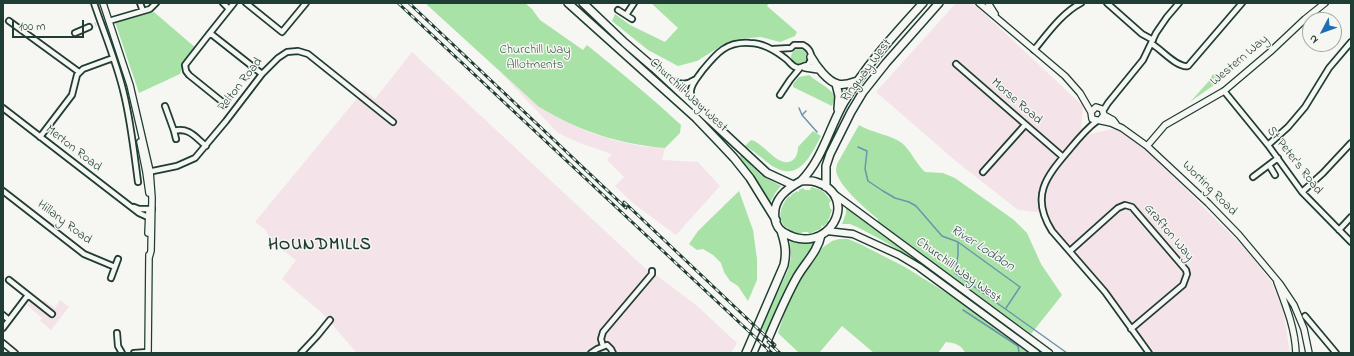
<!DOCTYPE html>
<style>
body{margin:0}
#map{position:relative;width:1354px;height:356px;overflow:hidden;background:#f6f6f2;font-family:"Indie Flower",sans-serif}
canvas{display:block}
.frame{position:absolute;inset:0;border:4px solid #1f3d34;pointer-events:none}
.north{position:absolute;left:1302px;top:12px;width:40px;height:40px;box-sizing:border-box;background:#f6f6f2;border:1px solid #a0aca6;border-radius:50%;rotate:229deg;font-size:11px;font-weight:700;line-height:16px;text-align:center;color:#1f3d34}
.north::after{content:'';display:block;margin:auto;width:14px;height:18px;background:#1f6fb2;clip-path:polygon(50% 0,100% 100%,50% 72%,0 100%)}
.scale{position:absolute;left:12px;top:20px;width:72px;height:18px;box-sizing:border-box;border:2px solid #1f3d34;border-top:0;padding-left:5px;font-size:12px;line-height:14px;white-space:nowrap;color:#1f3d34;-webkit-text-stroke:3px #f6f6f2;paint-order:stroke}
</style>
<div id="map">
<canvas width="1354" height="356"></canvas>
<div class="frame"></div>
<div class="north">N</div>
<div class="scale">100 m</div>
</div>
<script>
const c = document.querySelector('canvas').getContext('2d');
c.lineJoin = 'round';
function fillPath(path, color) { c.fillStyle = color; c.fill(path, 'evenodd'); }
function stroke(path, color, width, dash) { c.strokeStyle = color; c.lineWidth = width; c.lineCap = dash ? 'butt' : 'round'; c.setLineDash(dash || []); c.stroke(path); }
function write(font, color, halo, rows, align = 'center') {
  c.font = font + ' "Indie Flower",sans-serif'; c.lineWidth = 3; c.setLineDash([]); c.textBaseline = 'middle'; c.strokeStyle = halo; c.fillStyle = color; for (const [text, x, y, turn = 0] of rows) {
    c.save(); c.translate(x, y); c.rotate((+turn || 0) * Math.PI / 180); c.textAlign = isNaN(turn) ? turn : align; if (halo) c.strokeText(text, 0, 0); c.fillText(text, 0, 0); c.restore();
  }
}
const built = new Path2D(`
 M956,3H973L1083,106L1081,130L1086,135L1116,128L1135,140L1144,147L1248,252L1272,283L1283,310L1290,353H1155L1134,329L1103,285L1055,230L1048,213L1018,210L957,162L876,92Z
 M412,52L647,270L656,275L696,305L737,343L731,353H357L322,313L282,279L296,260L271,242L266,230L255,222L364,90L375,99Z
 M501,73L539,107L554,116L588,132L613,140L640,146L665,148L662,160L698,162L720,186L676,235L634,204L615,186L624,177L607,160L612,154L580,143L558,133Z
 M31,300L39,306L44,300L55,308L60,300L69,307L51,330L40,321L42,318L27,305Z`);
const green = new Path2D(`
 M425,3H525L532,9L540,20L583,50L587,45C619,71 651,97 681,125L680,133L665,148C618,144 579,131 539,107Z
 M651,3H769L767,6L797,32L795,36L780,42L761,37L738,39L721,46L697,61L678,66L648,50L612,21L615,14L630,25L665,42L678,28Z
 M154,12L197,49L182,68L180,74L139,93L115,22Z
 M791 57a8 8 0 1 1 16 0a8 8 0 1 1-16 0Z
 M1213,74L1215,77L1217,75L1221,80L1190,102L1209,81Z
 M809,75C818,83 828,86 835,96L832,106L793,87V84L799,77Z
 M859,125C872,133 889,134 902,143C912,152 916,164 925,172L943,173L955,178L1014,220L1027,233L1041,264L1062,295L1031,334L877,222L878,219C867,210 837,185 836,170C836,168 837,166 837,164Z
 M813,131L821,136C812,153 800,181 776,168C769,165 764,159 758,155C754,151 749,149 745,146L751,140C764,142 780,172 794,159C797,156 798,151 798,147Z
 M741,155L762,176L781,186L775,193L769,205L762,189L738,158Z
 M811,187L822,190V193L823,191L831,201L829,203L830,208L832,210L829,219L827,220L829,221L823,227L822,225L821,226L822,228L809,234L808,232H803L800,234L795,233L796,231L794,233L789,231L787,227L786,228C776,218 781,205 789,196L791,197V195L797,191L799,192V190L803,188L805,190H810Z
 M739,191L753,230L757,259V280L748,301L738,286L730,281L724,272L721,263L713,255L703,249L697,250L689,244L698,231Z
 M846,206L1047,353H1043C983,308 925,261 857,227L850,224H842L846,213Z
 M839,239H848L860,244L905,267L953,297L1030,353H965C962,345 955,343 946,342L938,353H874L842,326L819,353H799L778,333L790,296L795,286L822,248L832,241Z
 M790,241L800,243L817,242C793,267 781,303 767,334L761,328L788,270L791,258Z`);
const stream = new Path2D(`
 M799,108L802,115L817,132
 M802,115L806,111
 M858,147L867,151L865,169L868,181L883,191L895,198L909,202L916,206L942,236L958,242L1020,287L1006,308
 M958,242V255L955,273L1067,353
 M963,310L1018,346L1019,353`);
const minorTunnel = new Path2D(`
 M89,27L96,24`);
const minor = new Path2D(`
 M94,3C104,33 117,63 124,94C131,123 134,152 138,182
 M140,3L143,11
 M223,3L229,9
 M234,3L210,33L262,74
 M246,3L282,32L306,3
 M1107,3L1142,34L1153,40
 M618,10L632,19
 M626,15L634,3
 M9,21L79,72
 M109,21L150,9L156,3
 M75,33L89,27
 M210,33L185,65L186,71L189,75L225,104
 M1152,44C1162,50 1177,68 1188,66L1242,3
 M1034,50C1048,33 1062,13 1081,3
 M956,64L1063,157
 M668,78C677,83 684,87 694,80
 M1224,91L1268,145L1302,192L1351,242
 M780,95L790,80L800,68
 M695,105C693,100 690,95 691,90C692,83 698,77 702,71C716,54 726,41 750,43C764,43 776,51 786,59C791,63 792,67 798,68L808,65C814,57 811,49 803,45H794L791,48L773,49
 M165,106L174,131C189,127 195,137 206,146
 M3,108L139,213L150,218
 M1103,111L1108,103L1143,60L1156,33L1167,17L1179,3
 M1097,121C1086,129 1078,139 1069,150C1046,177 1030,196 1052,231L1105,292L1149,353
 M174,131L176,139
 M40,137L72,95L77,75L83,69L113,58
 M1268,145L1288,127L1305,107L1329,68L1351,42
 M1269,165L1275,175
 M148,172L177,166L195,158L226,121L262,74L278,58L287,52L298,51L308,54L393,122
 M983,172L1025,125
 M1253,177L1278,158
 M3,191L84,254L115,267
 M1302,192L1323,173L1351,143
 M134,207L139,209H152
 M1339,230L1351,217
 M1070,251L1118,208L1125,205L1132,207L1186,270L1187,274L1183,285L1131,329
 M111,278L118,259
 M9,280L52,314
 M3,315L9,320
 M1305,316L1336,353
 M3,328L28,295
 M117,333L118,346L122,353
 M3,343L15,353
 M603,346L601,339L603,332L652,274V271
 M134,353L148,352
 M301,353L317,336L330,320
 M591,353L597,349L607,345L611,349L613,353`);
const tertiary = new Path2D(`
 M103,3L130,85L150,171L152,198L151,251L149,258
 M979,3L1065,76L1080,93L1091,112L1092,119L1111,123L1122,128L1147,146L1208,203L1239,235L1280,284L1294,305L1304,329L1309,353
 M988,3L995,14
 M1091,112L1096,107L1102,109L1104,115L1100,120
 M1104,115L1113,120L1116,124
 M140,142L146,172L149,193
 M1147,146L1165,125L1224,91L1270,52L1305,19L1325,3
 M148,233L149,211
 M1277,282C1286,306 1295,328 1296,353
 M148,353L149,255`);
const secondary = new Path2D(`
 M834,194L1049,353
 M827,231L853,234L899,255L919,267L1036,353`);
const primary = new Path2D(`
 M568,3L696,118L719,142L734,158L750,178L776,220
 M583,3L625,43L654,68L767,173L793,185
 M811,57C816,66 828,82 838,84C845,86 851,83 857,81
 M805,67L818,69
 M836,84L839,96L838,109
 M801,181C822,160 829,129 843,104C865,66 894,35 923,3
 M801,181C806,181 811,180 816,182C862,196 828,260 783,232C778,229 776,224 775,219C772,200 786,189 801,181Z
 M826,187V166L830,154L851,112L863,92L886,63L939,3
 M746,353L784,265C787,252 785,243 781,231
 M762,353C773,328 783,302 797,277C805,263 818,251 821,235`);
const rail = new Path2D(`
 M398,3L772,353
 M409,3L626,208
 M624,202L775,345
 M768,342L780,353`);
const parkNames = [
 ["Churchill Way",535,51],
 ["Allotments",535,66]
];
const streetNames = [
 ["Western Way",1240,61,-40],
 ["Ringway West",867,71,-53],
 ["Pelton Road",241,85,-52],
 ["Churchill Way West",688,96,43],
 ["Morse Road",1016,102,41],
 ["Merton Road",73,149,38],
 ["St Peter's Road",1294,161,52],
 ["Worting Road",1209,189,45],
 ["Hillary Road",64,223,37],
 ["Grafton Way",1168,233,50],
 ["Churchill Way West",958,271,36]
];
const waterNames = [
 ["River Loddon",982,249,33]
];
const districtNames = [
 ["HOUNDMILLS",320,246]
];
fillPath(built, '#f4e3e8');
fillPath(green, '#a9e2a7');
stroke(stream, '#6c95ac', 1.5);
stroke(minorTunnel, '#cbd1cc', 4.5, [4.5, 2]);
stroke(minor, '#1f3d34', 8);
stroke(tertiary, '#1f3d34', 8);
stroke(secondary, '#1f3d34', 9);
stroke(primary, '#1f3d34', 10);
stroke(minor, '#f6f6f2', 4.5);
stroke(tertiary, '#f6f6f2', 5.5);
stroke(secondary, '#f6f6f2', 6);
stroke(primary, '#f6f6f2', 7);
stroke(rail, '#1f3d34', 3);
stroke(rail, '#f6f6f2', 1.5, [4.5]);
write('13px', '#3b5e4b', '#f6f6f2', parkNames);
write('13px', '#1f3d34', '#f6f6f2', streetNames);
write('italic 14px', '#395a5c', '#f6f6f2', waterNames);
c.letterSpacing = '1px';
write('bold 17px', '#1f3d34', '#f6f6f2', districtNames);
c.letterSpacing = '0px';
</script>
